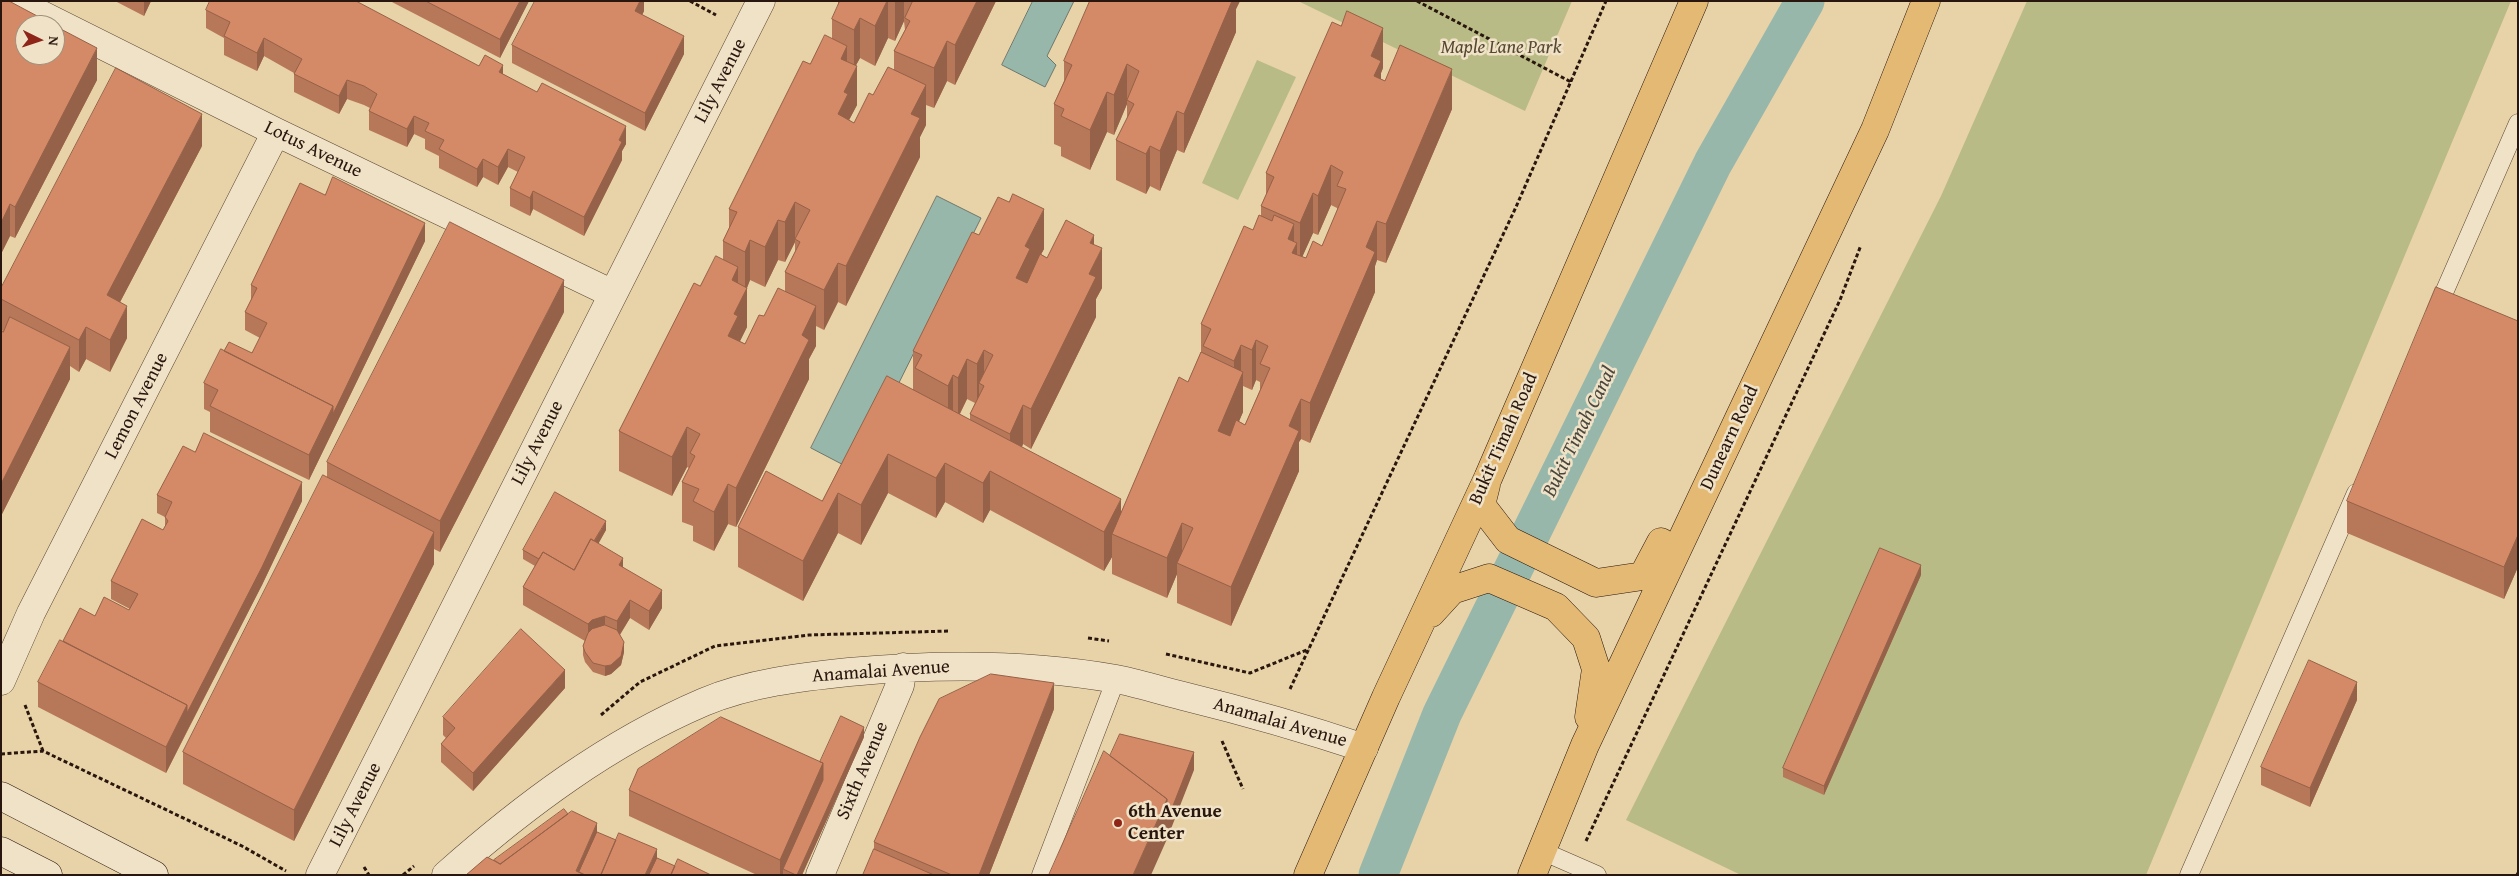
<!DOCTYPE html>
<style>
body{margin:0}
#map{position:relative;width:2519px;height:876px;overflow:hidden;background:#e8d2a7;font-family:"Gentium Book Plus",serif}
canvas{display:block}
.frame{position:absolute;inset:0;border:2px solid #29170f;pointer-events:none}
.north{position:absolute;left:15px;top:15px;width:50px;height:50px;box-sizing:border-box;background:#f0e2c6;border:1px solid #a0917d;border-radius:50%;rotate:94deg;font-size:14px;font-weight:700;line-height:20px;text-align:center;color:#29170f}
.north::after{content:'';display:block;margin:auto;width:18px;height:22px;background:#8f2418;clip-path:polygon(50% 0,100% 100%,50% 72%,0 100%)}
</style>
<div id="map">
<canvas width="2519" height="876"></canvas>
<div class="frame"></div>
<div class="north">N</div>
</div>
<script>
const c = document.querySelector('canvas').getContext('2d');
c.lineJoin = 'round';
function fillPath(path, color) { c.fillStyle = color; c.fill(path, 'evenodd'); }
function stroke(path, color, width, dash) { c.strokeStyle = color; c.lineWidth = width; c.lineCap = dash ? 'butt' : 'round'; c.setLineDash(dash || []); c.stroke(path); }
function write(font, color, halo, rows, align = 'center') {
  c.font = font + ' "Gentium Book Plus",serif'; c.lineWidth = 5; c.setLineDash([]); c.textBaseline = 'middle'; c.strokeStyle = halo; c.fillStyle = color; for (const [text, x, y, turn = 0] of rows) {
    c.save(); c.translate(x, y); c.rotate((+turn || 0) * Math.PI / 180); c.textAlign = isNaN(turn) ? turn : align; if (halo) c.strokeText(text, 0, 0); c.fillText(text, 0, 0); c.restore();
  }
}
const green = new Path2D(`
 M1298,1H1572L1525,111Z
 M2027,1H2511L2146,875H1741L1626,820L1941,196Z
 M1257,60L1296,77L1238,200L1202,183Z`);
const water = new Path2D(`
 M1033,1H1074L1047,56L1056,65L1045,87L1002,65Z
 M937,196L981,218L855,471L811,448Z`);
const canal = new Path2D(`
 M1378,875L1442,714L1713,163L1805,1`);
const path = new Path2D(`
 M690,1L716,15
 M1417,1L1571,82
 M1088,638L1109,641
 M1166,654L1250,673L1309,649
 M1290,689L1516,207L1606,1
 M25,705L43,751
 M601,715L640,682L715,646L809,635L949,631
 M1222,741L1243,789
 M1,754L43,751L242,846L286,871
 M1586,841L1840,300L1861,245
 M364,867L369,875
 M403,875L414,866
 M2517,875L2518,873`);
const service = new Path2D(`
 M2436,311L2518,123
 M1542,851L1597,875
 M1041,875L1116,679
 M2189,875L2356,493`);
const minor = new Path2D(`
 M14,1L276,132L613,294
 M1,681L31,613L276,132
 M320,875L761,1
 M446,875C524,806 608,743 704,702C749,683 801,677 849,672C935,664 1031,664 1116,679C1138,683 1161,691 1183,696C1244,711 1304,728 1364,748
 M820,875L900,685L903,667`);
const secondary = new Path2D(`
 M1,796L154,875
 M1,851L48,875`);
const trunk = new Path2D(`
 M1486,485L1481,505L1508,540L1596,583L1643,576L1661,542
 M1431,613L1452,590L1489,578L1556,607L1586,638L1596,669L1589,717
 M1308,875L1386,697L1488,478L1694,1
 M1532,875L1585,745L1875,130L1926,1`);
const wall = new Path2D(`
 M1,1L97,80L15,238L10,236L1,254Z
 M115,1H151L144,16Z
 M390,1H529L500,58Z
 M644,1V11L642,15L684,54L645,131L512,63V45Z
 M838,1H996L955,85L947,81L934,108L926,105V125L920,137V157L846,306L838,302L824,330L816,326V346L809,359V379L736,527L728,524L714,551L693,541V526L682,522V482L689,468L687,467L672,496L619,471V431L700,286L723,260V241L729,228V209L810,64L832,38V19L838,6ZM904,21L905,30L894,51V70L873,95L854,123L849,120L857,105L856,65L860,58L875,66L888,38L895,41ZM795,242V252L785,272V291L764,316L745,344L740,341L747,327V288L750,280L765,287L778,260L785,262Z
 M1090,1H1240L1236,9V32L1184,153L1177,150L1160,191L1150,186L1146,194L1116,180V140L1127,119V104L1114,135L1107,132L1090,170L1061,156V147L1054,144V104L1064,81V61Z
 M206,10L479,66L503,74L626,144L622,151V160L584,236L533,209L530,216L510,206V188L518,172L508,167L498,185L483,177L477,187L439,168V156L425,149V139L414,134L407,147L369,130V111L370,108L364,105L347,99L339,114L294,92V73L264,56L257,71L224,55V38L206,28Z
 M1383,68L1381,73V79L1452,109L1386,263L1377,260L1375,266V292L1310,443L1301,439L1299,442V471L1231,626L1177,603V574L1167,598L1112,574V557L1104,571L990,510L983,523L945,502L936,518L888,493L861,545L838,533L803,601L738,567V527L822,501L913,390V351L979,235L1044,249L1041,254L1047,258L1094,245L1102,288L1096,299V317L1031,449L1023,444L1022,447L1121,512L1188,382L1201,352V324L1261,216V206L1266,195V173ZM1331,205L1337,208V211L1322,246L1306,258L1302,257L1313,233L1318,235ZM1256,380L1260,382V390L1245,425L1239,421L1243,412V386L1252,390ZM967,399L975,403L970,414V420L960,414Z
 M202,146L120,302L127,338L110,372L86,359L79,372L70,366V379L1,516V331H3L1,330V288Z
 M325,195L425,241L309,480L210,432V412L204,409V383L224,351L252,353L260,338L245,330V312L251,300V285Z
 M564,312L440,552L434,549V564L294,841L183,784V752L327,477V462Z
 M2518,321V567L2504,599L2347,533V501Z
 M195,452L302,501L262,585L166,773L38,707V682L63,641L95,616L129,610L130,609L111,599V581L163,530L165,527V517L157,513V495Z
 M606,530L598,543L623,567L662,608L649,630L630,618L620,635L624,652L621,665L611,674L605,676L593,672L585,662L583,655V646L585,641L523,605V587L535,566L523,559V550Z
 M1921,575L1824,795L1783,777V768Z
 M565,688L473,791L441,762V744L446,738L443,735V717Z
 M2357,700L2310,807L2261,785V767Z
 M1054,709L989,875H863L874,849V842Z
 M864,737L802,875H757L629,816V790L820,762Z`);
const shadedWall = new Path2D(`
 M144,1H151L144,16Z
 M520,1H529L500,58V39Z
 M640,1H644V11L635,30V11Z
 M887,1H888V38L875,66V26Z
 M895,1H904V21L895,41Z
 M977,1H996L955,85V45Z
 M1228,1H1240L1236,9V32L1184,153V114Z
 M860,18V58L854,69V30Z
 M1383,28V68L1381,73V101L1374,116L1371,56Z
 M684,36V54L645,131V113Z
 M264,38V56L257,71V53Z
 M947,41V81L934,108V68Z
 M847,46V84L857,66V105L848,122L838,114L841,59Z
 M97,48V80L15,238V207Z
 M1127,64V104L1114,135V95Z
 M503,65V83L499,72Z
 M1452,69V109L1386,263V224Z
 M347,80V99L339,114V96Z
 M926,85V125L920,137V157L846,306V266L911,114Z
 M1107,92V132L1090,170V130Z
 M1177,111V150L1160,191V151Z
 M202,114V146L107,327V295Z
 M414,116V134L407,147V129Z
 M626,126V144L622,151V160L584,236V217L619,140Z
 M1150,146V186L1146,194V154Z
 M508,149V167L498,185V167Z
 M483,159V177L477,187V169Z
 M1331,165V205L1318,235V196Z
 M533,191V209L530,216V198Z
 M1313,193V233L1300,262V223Z
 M795,202V242L785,262V222Z
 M10,204V236L1,254V223Z
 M1044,209V249L1030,275V289L1016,278L1025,246Z
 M778,220V260L765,287V247Z
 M1377,221V260L1375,266V292L1310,443V403L1366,247Z
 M425,223V241L309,480V455Z
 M1294,224V248L1297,243V283L1288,239Z
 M1094,235V264L1102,248V288L1096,299V317L1031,449V409L1089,274L1090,243Z
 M750,240V280L746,290L747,288V327L738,345L728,336L732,280L738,267V306L745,291V252Z
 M838,263V302L824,330V290Z
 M564,280V312L440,552V521Z
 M127,306V338L110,372V340Z
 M816,306V346L809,359V379L736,527V488L802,335Z
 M86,327V359L79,372V340Z
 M1256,340V380L1252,390V350Z
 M1241,345V376L1243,372V412L1218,471V431L1234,392V361Z
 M70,347V379L1,516V484Z
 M984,350V390V386L979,383V399L977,404V364Z
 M967,359V399L958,417V378Z
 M953,375V415L948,425V386Z
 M1301,399V439L1299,442V471L1231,626V587L1289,426Z
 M1023,405V444L1010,474V434Z
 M687,427V467L672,496V457Z
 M888,454V493L861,545V505Z
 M945,463V502L936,518V478Z
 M990,471V510L983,523V483Z
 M302,482V501L262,585L187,731V713Z
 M728,484V524L714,551V512Z
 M838,493V533L803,601V561Z
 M1121,499V538L1112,534V557L1104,571V532Z
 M606,521V530L574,588V578Z
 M1182,523V563H1177V574L1167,598V558Z
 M434,532V564L294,841V810Z
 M2518,535V567L2504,599V567Z
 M623,558V576L619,565Z
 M1921,565V575L1824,795V786Z
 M662,590V608L649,630V611Z
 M630,600V618L617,639V621Z
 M605,616V635L588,642V624L592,620Z
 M624,642V652L621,665L611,674L605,676V666Z
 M565,670V688L473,791V773Z
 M2357,682V700L2310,807V788Z
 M1054,683V709L989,875H979Z
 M187,705V731L166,773V747Z
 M864,727V737L802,875H797Z
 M1194,752V770L1167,839L1151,875H1133L1167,799Z
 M823,763V789L783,869V875H780V860Z
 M597,823V841L582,875L576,871Z
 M657,849V867L653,875H645Z`);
const building = new Path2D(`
 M1,1H9L54,25H25V55H55V26L97,48L15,207L10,204L1,223Z
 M210,1H356L479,66L485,55L503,65L499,72L537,92L542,83L626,126L619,140L622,142L584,217L533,191L530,198L510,188L525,157L508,149L498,167L483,159L477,169L439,149L444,140L425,131L429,123L414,116L407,129L369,111L377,94L364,86L347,80L339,96L294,74L302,59L264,38L257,53L224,36L230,22L206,10Z
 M426,1H520L500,39Z
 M535,1H640L635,11L684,36L645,113L512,45Z
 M840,1H887L875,26L860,18L854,30L832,19Z
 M913,1H977L955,45L947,41L934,68L894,51L910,21L905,18Z
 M1090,1H1232L1184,114L1177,111L1160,151L1150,146L1146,154L1116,140L1134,104L1127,100L1139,71L1127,64L1114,95L1107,92L1090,130L1061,116L1064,109L1054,104L1072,65L1064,61Z
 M1347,11L1383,28L1371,56L1381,61L1374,76L1385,81L1400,45L1452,69L1386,224L1377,221L1366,247L1375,252L1310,403L1301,399L1295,412L1289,426L1299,431L1231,587L1177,563L1193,528L1182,523L1167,558L1112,534L1179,377L1188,382L1201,352L1243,372L1218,431L1230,436L1236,420L1245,425L1270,368L1260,364L1268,346L1256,340L1252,350L1241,345L1234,361L1203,346L1211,329L1201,324L1244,226L1253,230L1259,215L1272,221L1274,215L1294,224L1288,239L1297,243L1292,253L1306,258L1313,241L1322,246L1346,189L1337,186L1343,172L1331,165L1318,196L1313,193L1300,223L1261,206L1274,177L1266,173L1332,22L1341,26Z
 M825,35L847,46L841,59L857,66L844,92L848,94L838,114L854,123L869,93L873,95L888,67L926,85L911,114L920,118L846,266L838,263L824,290L785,272L800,242L795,239L810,210L795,202L785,222L778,220L765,247L750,240L745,252L723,241L737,212L729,209L803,61L810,64Z
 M116,68L202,114L107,295L127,306L110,340L86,327L79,340L1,299V288Z
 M333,177L425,223L333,414V406L224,351L229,342L252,353L267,323L245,312L257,288L251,285L300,183L325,195Z
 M1013,194L1044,209L1025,246L1030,249L1016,278L1027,283L1040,254L1047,258L1066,220L1094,235L1090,243L1102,248L1089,274L1096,277L1031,409L1023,405L1010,434L970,414L984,386L979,383L993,355L984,350L977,364L967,359L958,378L953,375L948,386L915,368L922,355L913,351L972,232L979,235L998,197L1009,202Z
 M450,222L564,280L440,521L327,462Z
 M716,256L738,267L732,280L747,288L734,314L738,316L728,336L745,344L759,315L764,316L778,288L816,306L802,335L809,340L736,488L728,484L714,512L693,501L699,489L682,482L695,456L690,453L700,434L687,427L672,457L619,431L694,283L700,286Z
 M2436,287L2518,321V535L2504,567L2347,501Z
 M10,317L70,347L1,484V331L3,332Z
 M221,349L333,406L309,455L210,406L218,390L204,383Z
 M887,376L1121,499L1104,532L990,471L983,483L945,463L936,478L888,454L861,505L838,493L803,561L738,527L766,471L822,501Z
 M204,433L302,482L262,567L187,713V705L63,641L80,608L95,616L104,597L129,610L138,594L111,581L142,519L163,530L168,521L165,517L172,502L157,495L183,446L195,452Z
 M323,475L434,532L294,810L183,752Z
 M555,492L606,521L594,541L591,539L574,570L543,552L539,559L523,550Z
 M591,539L623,558L619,565L662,590L649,611L630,600L617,621L605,616L592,620L588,624L523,587L543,552L574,570Z
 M1880,548L1921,565L1824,786L1783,768Z
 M605,625L617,630L624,642L621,656L611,665L605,666L593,663L585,652L583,646L588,633L592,629Z
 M521,629L565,670L473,773L441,744L455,728L443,717Z
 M60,640L187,705L166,747L38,682Z
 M2309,660L2357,682L2310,788L2261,767Z
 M991,674L1054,683L979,875H952L874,842L920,737L939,699Z
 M841,716L864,727L797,875H796L783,869L823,780V763L820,762Z
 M721,717L823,763L780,860L629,790L638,769Z
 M1120,734L1194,752L1167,821V799L1110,756Z
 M1104,751L1167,799L1133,875H1049Z
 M564,809L568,814L500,864L494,860Z
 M572,811L597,823L576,871L585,875H466L487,857L500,864Z
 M597,832L616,840L601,875H585L579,872Z
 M619,833L657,849L645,875H601Z
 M874,849L934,875H863Z
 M657,858L675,866L671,875H649Z
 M678,859L711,875H671Z`);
const markers = [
 [1118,823,5,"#8f2418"]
];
const parkNames = [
 ["Maple Lane Park",1501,48]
];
const streetNames = [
 ["Lily Avenue",721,81,-63],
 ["Lotus Avenue",313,150,26],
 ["Lemon Avenue",137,406,-63],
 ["Dunearn Road",1730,438,-65],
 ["Bukit Timah Road",1504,439,-66],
 ["Lily Avenue",538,443,-63],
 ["Anamalai Avenue",881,672,-4],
 ["Anamalai Avenue",1280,723,16],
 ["Sixth Avenue",863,771,-67],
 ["Lily Avenue",356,805,-63]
];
const poiNames = [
 ["6th Avenue",1128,812],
 ["Center",1128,834]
];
const waterNames = [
 ["Bukit Timah Canal",1580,432,-64]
];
fillPath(green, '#b8bb86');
fillPath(water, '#97b7ab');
stroke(water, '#6b776d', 1);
stroke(canal, '#97b7ab', 39);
stroke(service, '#594635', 19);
stroke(minor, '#594635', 29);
stroke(secondary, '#29170f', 29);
stroke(trunk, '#29170f', 29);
stroke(path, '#29170f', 3, [4, 2.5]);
stroke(service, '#f0e2c6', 18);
stroke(minor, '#f0e2c6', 28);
stroke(secondary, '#f0e2c6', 28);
stroke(trunk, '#e4b974', 28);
fillPath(wall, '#b77759');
fillPath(shadedWall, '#956148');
fillPath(building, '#d58a67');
stroke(building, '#956148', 1);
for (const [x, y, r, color] of markers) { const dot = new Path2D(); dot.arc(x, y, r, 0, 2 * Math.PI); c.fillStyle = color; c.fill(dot); stroke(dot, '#f0e2c6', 2); }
write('italic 19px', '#544833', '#f0e2c6', parkNames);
write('19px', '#29170f', '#f0e2c6', streetNames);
write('bold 19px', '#29170f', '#f0e2c6', poiNames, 'left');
write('italic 20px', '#4a473e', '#f0e2c6', waterNames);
</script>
